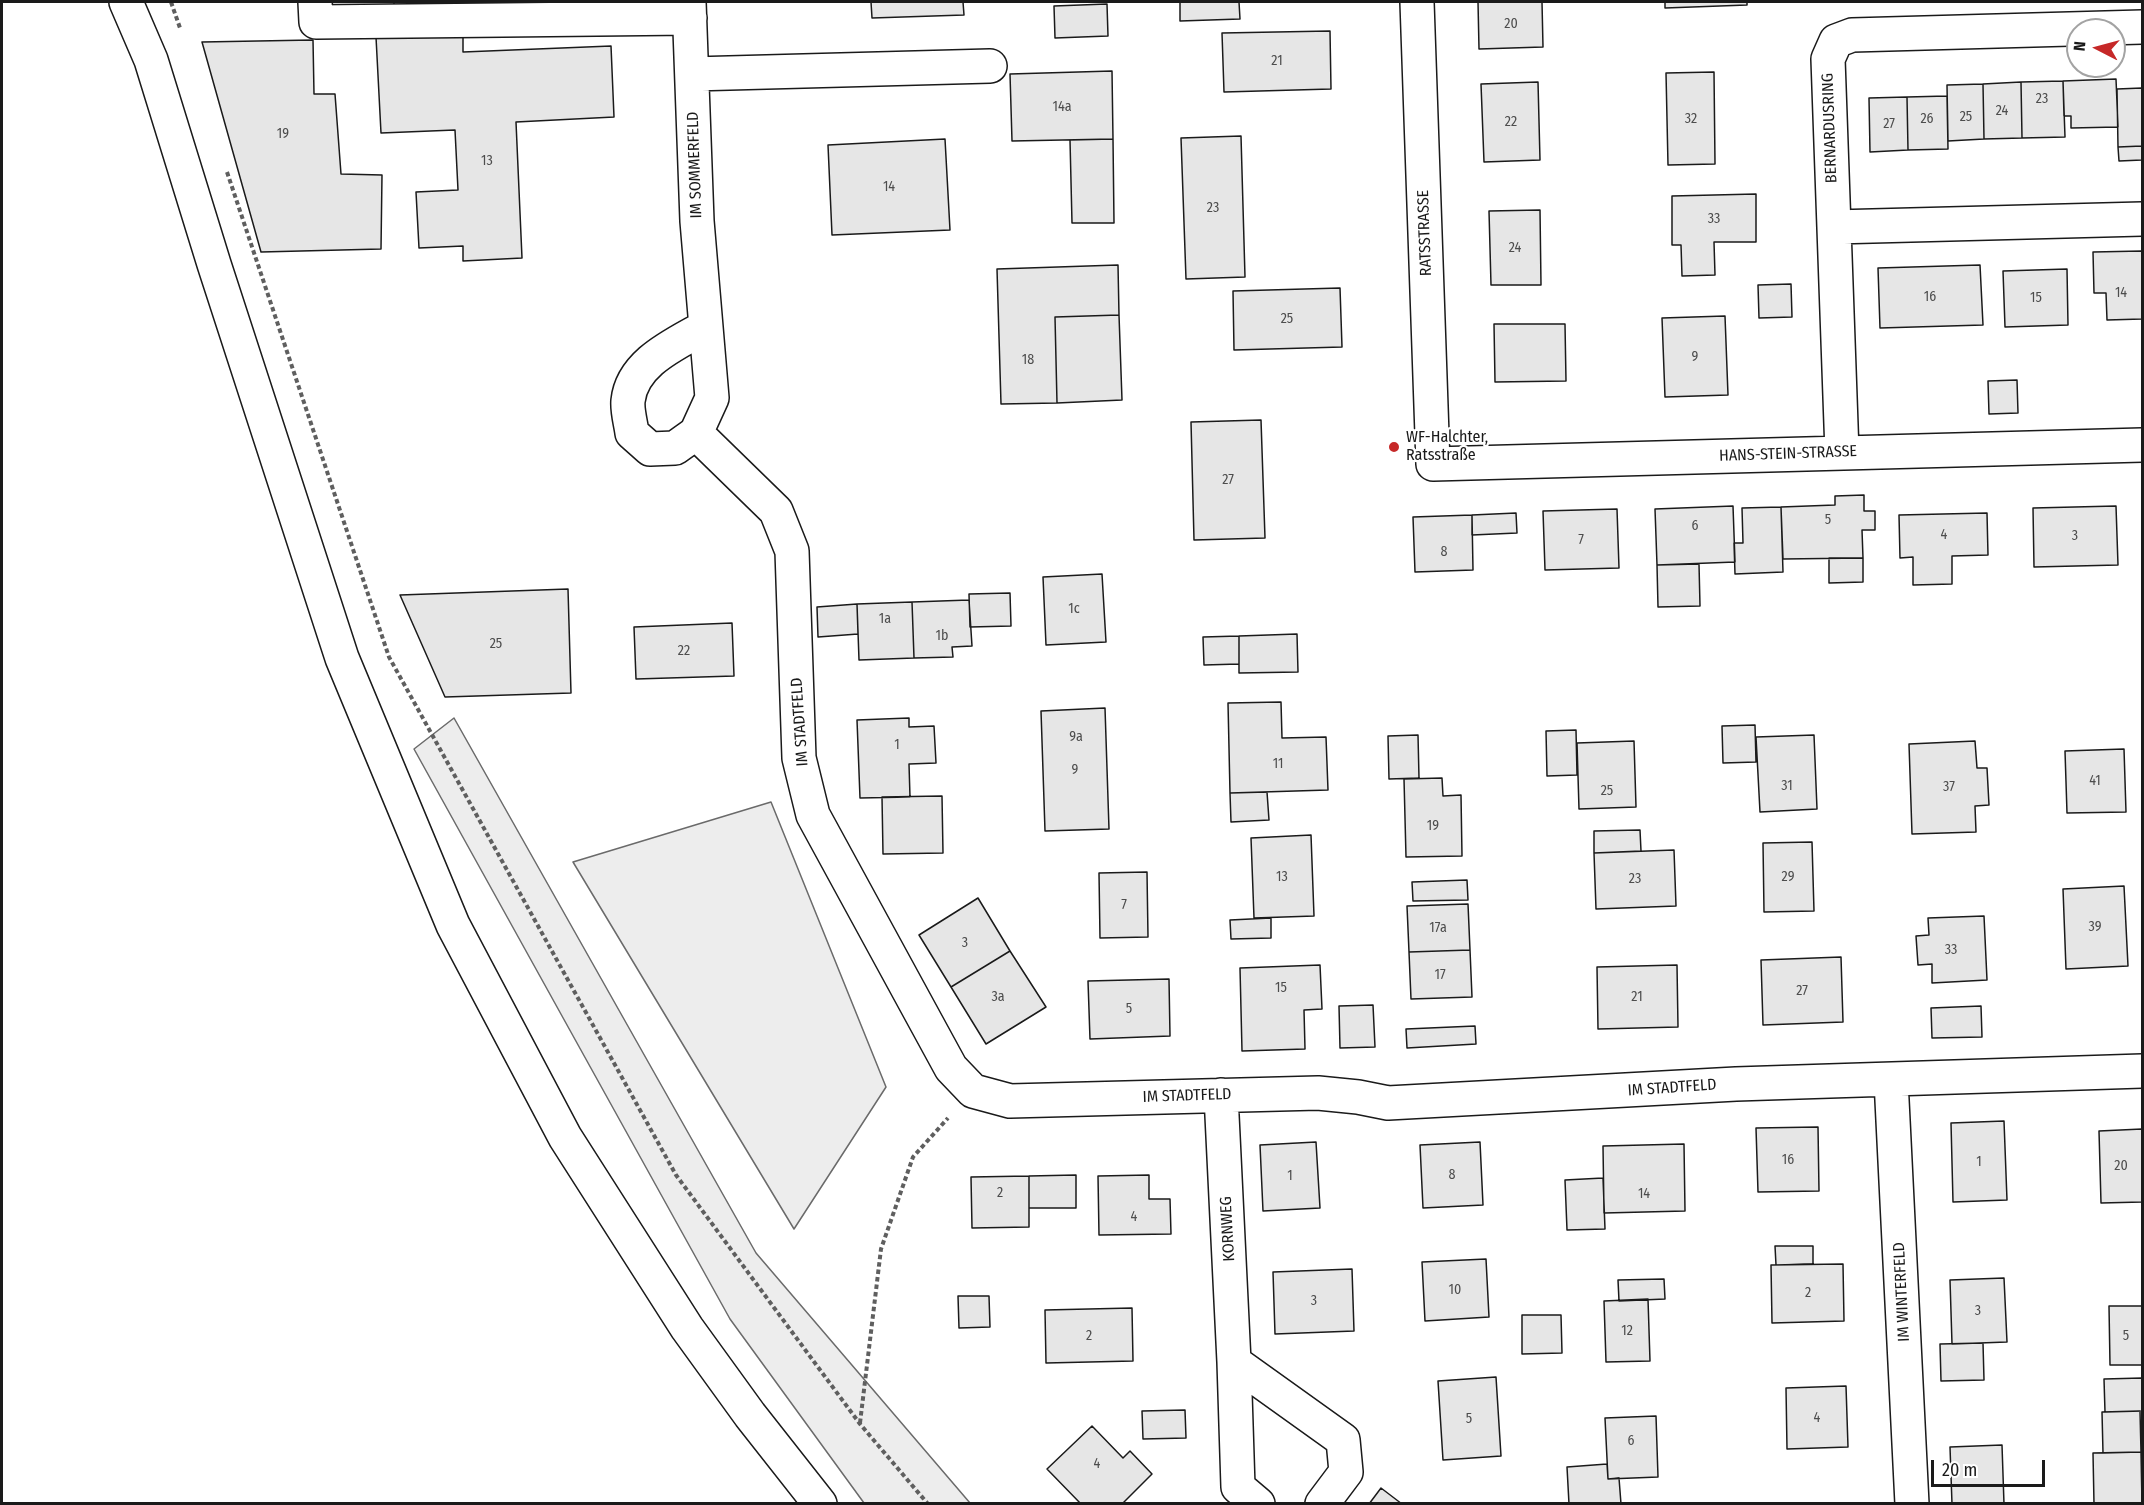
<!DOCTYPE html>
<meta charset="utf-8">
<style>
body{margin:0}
#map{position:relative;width:2144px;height:1505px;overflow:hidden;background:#fff;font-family:"Fira Sans Condensed",sans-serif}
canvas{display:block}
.frame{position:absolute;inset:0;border:3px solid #1a1a1a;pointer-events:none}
.north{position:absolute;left:2066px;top:18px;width:60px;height:60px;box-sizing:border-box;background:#fff;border:2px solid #a3a3a3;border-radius:50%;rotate:276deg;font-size:16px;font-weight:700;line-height:24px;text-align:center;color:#1a1a1a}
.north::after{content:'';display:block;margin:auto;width:21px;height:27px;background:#c62828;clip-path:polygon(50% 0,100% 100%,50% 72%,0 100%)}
.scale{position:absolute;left:1931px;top:1460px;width:114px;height:27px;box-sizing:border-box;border:3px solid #1a1a1a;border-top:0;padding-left:8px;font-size:18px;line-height:21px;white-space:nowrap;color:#1a1a1a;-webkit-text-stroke:4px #fff;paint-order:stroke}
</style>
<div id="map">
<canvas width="2144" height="1505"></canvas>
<div class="frame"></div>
<div class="north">N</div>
<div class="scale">20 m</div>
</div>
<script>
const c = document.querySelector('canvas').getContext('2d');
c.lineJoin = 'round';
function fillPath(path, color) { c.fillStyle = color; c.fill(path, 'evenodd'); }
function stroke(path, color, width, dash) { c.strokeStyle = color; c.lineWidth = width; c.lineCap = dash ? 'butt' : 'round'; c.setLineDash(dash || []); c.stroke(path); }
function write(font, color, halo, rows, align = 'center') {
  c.font = font + ' "Fira Sans Condensed",sans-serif'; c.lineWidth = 4.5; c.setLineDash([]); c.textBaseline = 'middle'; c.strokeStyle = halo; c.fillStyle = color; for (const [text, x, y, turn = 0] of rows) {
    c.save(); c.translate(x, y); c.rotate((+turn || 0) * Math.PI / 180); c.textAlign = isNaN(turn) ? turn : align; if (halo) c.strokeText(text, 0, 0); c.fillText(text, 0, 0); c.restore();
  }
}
const built = new Path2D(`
 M454,718L756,1253L970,1503H864L730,1319L414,749Z
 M771,802L886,1087L794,1229L573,862Z`);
const building = new Path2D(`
 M394,2H510L394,6Z
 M871,2H963L964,15L872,18Z
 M1180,2H1239L1240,19L1180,21Z
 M1478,2H1542L1543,47L1479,49Z
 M1665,2H1747V5L1665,8Z
 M1107,4L1108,36L1055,38L1054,6Z
 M1330,31L1331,89L1224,92L1222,33Z
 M463,33V52L611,46L614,117L516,122L522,258L463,261V246L419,248L416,192L458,190L455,130L381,133L376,37Z
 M313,40L314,94H335L341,174L382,175L381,249L261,252L202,42Z
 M1112,71L1113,139L1012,141L1010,74Z
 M1714,72L1715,164L1668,165L1666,73Z
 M2116,79L2118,127L2071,128V116H2064L2063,81Z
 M2063,81L2065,137L2022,138L2021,82Z
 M1538,82L1540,160L1484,162L1481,84Z
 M2021,82L2022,138L1984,139L1983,84Z
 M1983,84L1984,139L1948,141L1947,85Z
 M2142,88V146L2118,147L2117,89Z
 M1947,96L1948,149L1908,150L1907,97Z
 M1907,97L1908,150L1870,152L1869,98Z
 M1241,136L1245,277L1186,279L1181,138Z
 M945,139L950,230L832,235L828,145Z
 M1113,139L1114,223H1072L1070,140Z
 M2142,146V160L2119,161L2118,147Z
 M1756,194V242H1714L1715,275L1682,276L1681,245H1672V196Z
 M1540,210L1541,285H1491L1489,211Z
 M2142,251V319L2107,320L2106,293H2094L2093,252Z
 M1118,265L1119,315L1055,317L1057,403L1001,404L997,269Z
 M1980,265L1983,325L1880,328L1878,268Z
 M2067,269L2068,325L2005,327L2003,271Z
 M1791,284L1792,317L1759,318L1758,285Z
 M1340,288L1342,347L1234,350L1233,291Z
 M1119,315L1122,400L1057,403L1055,317Z
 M1725,316L1728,395L1665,397L1662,318Z
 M1494,324H1565L1566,381L1495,382Z
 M2017,380L2018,413L1989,414L1988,381Z
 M1261,420L1265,538L1194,540L1191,422Z
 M1864,495V511H1875V530H1862L1863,558L1783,559L1781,507L1835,505V496Z
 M1733,506L1735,562L1657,565L1655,509Z
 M2116,506L2118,565L2034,567L2033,508Z
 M1781,507L1783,572L1735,574L1734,543H1743L1742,508Z
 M1617,509L1619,568L1545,570L1543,511Z
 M1516,513L1517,533L1472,535V515Z
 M1987,513L1988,555L1952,556V584L1913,585V557L1900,558L1899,515Z
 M1472,515L1473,570L1415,572L1413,517Z
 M1829,558H1863V582L1829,583Z
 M1699,564L1700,606L1658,607L1657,565Z
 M1102,574L1106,642L1046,645L1043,577Z
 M568,589L571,693L445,697L400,595Z
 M1010,593L1011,626L970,627L969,594Z
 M969,600L972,646L952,647L953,657L914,658L912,602Z
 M912,602L914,658L859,660L857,604Z
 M857,604L858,634L818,637L817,607Z
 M732,623L734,676L636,679L634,627Z
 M1297,634L1298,672L1239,673V636Z
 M1239,636V664L1204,665L1203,637Z
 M1281,702L1282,738L1326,737L1328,790L1230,793L1228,703Z
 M1105,708L1109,829L1045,831L1041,711Z
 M909,718V727L934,726L936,763L909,764L910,797L860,798L857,720Z
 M1755,725L1756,762L1723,763L1722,726Z
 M1576,730L1577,775L1547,776L1546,731Z
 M1418,735L1419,778L1389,779L1388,736Z
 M1814,735L1817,809L1760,812L1756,737Z
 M1634,741L1636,807L1579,809L1577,743Z
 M1975,741L1977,768H1987L1989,805L1975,806L1976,832L1912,834L1909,744Z
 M2124,749L2126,812L2067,813L2065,751Z
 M1442,778L1443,796L1461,795L1462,856L1406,857L1404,779Z
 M1267,792L1269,820L1231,822L1230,793Z
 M942,796L943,853L883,854L882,797Z
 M1640,830L1641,851L1594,853V831Z
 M1311,835L1314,916L1254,918L1251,838Z
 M1812,842L1814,911L1764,912L1763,843Z
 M1674,850L1676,906L1596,909L1594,853Z
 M1147,872L1148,937L1100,938L1099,873Z
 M1467,880L1468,900L1413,901L1412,882Z
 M2124,886L2128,966L2066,969L2063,889Z
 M978,898L1010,951L951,987L919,935Z
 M1468,904L1470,950L1409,952L1407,906Z
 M1984,916L1987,980L1932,983V964L1918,965L1916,936L1929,935L1928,918Z
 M1271,918V938L1231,939L1230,920Z
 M1470,950L1472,997L1411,999L1409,952Z
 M1010,951L1046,1007L986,1044L951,987Z
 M1841,957L1843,1022L1763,1025L1761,960Z
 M1320,965L1322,1009L1304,1010L1305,1049L1242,1051L1240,968Z
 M1677,965L1678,1027L1598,1029L1597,967Z
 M1169,979L1170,1036L1090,1039L1088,981Z
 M1373,1005L1375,1047L1340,1048L1339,1006Z
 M1981,1006L1982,1037L1932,1038L1931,1008Z
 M1475,1026L1476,1044L1407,1048L1406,1029Z
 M2004,1121L2007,1200L1953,1202L1951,1123Z
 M1818,1127L1819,1191L1758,1192L1756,1128Z
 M2142,1129V1202L2101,1203L2099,1131Z
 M1316,1142L1320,1208L1263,1211L1260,1145Z
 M1480,1142L1483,1205L1423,1208L1420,1145Z
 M1684,1144L1685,1211L1604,1213L1603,1146Z
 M1076,1175V1208H1029V1176Z
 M1149,1175V1199H1170L1171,1234L1099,1235L1098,1176Z
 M1029,1176V1227L972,1228L971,1177Z
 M1603,1178L1605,1229L1567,1230L1565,1180Z
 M1775,1246H1813V1264L1776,1265Z
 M1486,1259L1489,1317L1425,1321L1422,1262Z
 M1843,1264L1844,1321L1772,1323L1771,1265Z
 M1352,1269L1354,1331L1275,1334L1273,1272Z
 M2004,1278L2007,1342L1952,1344L1950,1280Z
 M1664,1279L1665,1299L1619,1301L1618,1280Z
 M958,1296H989L990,1327L959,1328Z
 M1648,1299L1650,1361L1606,1362L1604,1301Z
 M2109,1306H2142V1365H2110Z
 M1132,1308L1133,1361L1046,1363L1045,1310Z
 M1522,1315H1561L1562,1353L1522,1354Z
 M1983,1343L1984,1380L1941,1381L1940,1344Z
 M1496,1377L1501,1456L1443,1460L1438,1381Z
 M2142,1378V1411L2105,1412L2104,1379Z
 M1846,1386L1848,1447L1787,1449L1786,1388Z
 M1185,1410L1186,1438L1143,1439L1142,1411Z
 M2140,1411L2141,1452L2103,1453L2102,1412Z
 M1656,1416L1658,1477L1608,1479L1605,1418Z
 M1092,1426L1123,1458L1130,1451L1152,1474L1122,1504H1081L1047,1469Z
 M2002,1445L2004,1504H1952L1950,1447Z
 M2141,1452L2142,1504H2094L2093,1453Z
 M1607,1464L1608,1479L1619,1478L1621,1504H1569L1567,1467Z
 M1381,1488L1402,1504H1369Z`);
const path = new Path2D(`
 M171,2L180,28
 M227,172L389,657L676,1175L860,1424L928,1504
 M860,1423L881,1249L913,1157L948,1118`);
const minor = new Path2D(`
 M315,2L316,22L690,18
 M689,2L697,221L712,398L696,433L675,448L650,449L632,433C631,424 627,411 628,401C632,362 676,344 705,327
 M1417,2L1433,464L2142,445
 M692,74L990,66
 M1834,227L2142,219
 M696,433L776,511L792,551L799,758L813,815L951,1068L973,1091L1010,1101L1318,1093L1358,1097L1388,1103L1736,1084L2142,1071
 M1842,453L1828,59L1836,41L1852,35L2142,27
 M1891,1080L1912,1504
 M1221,1095L1234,1362L1238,1487L1258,1504
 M1234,1362L1343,1440L1346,1472L1322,1504`);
const major = new Path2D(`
 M126,2L151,60L214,264L342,658L453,925L565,1137L687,1328L750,1415L820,1504`);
const markers = [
 [1394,447,6,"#c62828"]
];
const numberNames = [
 ["20",1511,24],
 ["21",1277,61],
 ["23",2042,99],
 ["14a",1062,107],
 ["24",2002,111],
 ["25",1966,117],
 ["32",1691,119],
 ["26",1927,119],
 ["22",1511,122],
 ["27",1889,124],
 ["19",283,134],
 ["13",487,161],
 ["14",889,187],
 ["23",1213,208],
 ["33",1714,219],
 ["24",1515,248],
 ["14",2121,293],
 ["16",1930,297],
 ["15",2036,298],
 ["25",1287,319],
 ["9",1695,357],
 ["18",1028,360],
 ["27",1228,480],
 ["5",1828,520],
 ["6",1695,526],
 ["4",1944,535],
 ["3",2075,536],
 ["7",1581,540],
 ["8",1444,552],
 ["1c",1074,609],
 ["1a",885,619],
 ["1b",942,636],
 ["25",496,644],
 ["22",684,651],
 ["9a",1076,737],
 ["1",897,745],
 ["11",1278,764],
 ["9",1075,770],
 ["41",2095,781],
 ["31",1787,786],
 ["37",1949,787],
 ["25",1607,791],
 ["19",1433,826],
 ["13",1282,877],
 ["29",1788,877],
 ["23",1635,879],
 ["7",1124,905],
 ["39",2095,927],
 ["17a",1438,928],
 ["3",965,943],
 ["33",1951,950],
 ["17",1440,975],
 ["15",1281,988],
 ["27",1802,991],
 ["3a",998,997],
 ["21",1637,997],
 ["5",1129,1009],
 ["16",1788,1160],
 ["1",1979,1162],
 ["20",2121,1166],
 ["8",1452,1175],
 ["1",1290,1176],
 ["2",1000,1193],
 ["14",1644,1194],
 ["4",1134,1217],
 ["10",1455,1290],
 ["2",1808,1293],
 ["3",1314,1301],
 ["3",1978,1311],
 ["12",1627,1331],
 ["2",1089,1336],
 ["5",2126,1336],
 ["4",1817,1418],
 ["5",1469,1419],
 ["6",1631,1441],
 ["4",1097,1464]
];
const streetNames = [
 ["BERNARDUSRING",1830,128,-92],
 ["IM SOMMERFELD",695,165,-92],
 ["RATSSTRASSE",1425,233,-92],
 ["HANS-STEIN-STRASSE",1788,454,-2],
 ["IM STADTFELD",800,722,-94],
 ["IM STADTFELD",1672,1088,-4],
 ["IM STADTFELD",1187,1096,-2],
 ["KORNWEG",1228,1229,-93],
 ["IM WINTERFELD",1902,1292,-93]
];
const poiNames = [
 ["WF-Halchter,",1406,438],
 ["Ratsstraße",1406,456]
];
fillPath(built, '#ededed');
stroke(built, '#6a6a6a', 1.5);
fillPath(building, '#e6e6e6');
stroke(building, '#1a1a1a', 1.5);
stroke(minor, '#1a1a1a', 36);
stroke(major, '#1a1a1a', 36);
stroke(path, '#5f5f5f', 4, [4.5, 3]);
stroke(minor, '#fff', 33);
stroke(major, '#fff', 33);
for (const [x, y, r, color] of markers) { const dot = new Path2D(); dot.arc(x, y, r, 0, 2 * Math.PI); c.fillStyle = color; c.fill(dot); stroke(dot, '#fff', 2); }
write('14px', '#4d4d4d', null, numberNames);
write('16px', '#1a1a1a', '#fff', streetNames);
write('16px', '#1a1a1a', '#fff', poiNames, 'left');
</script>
